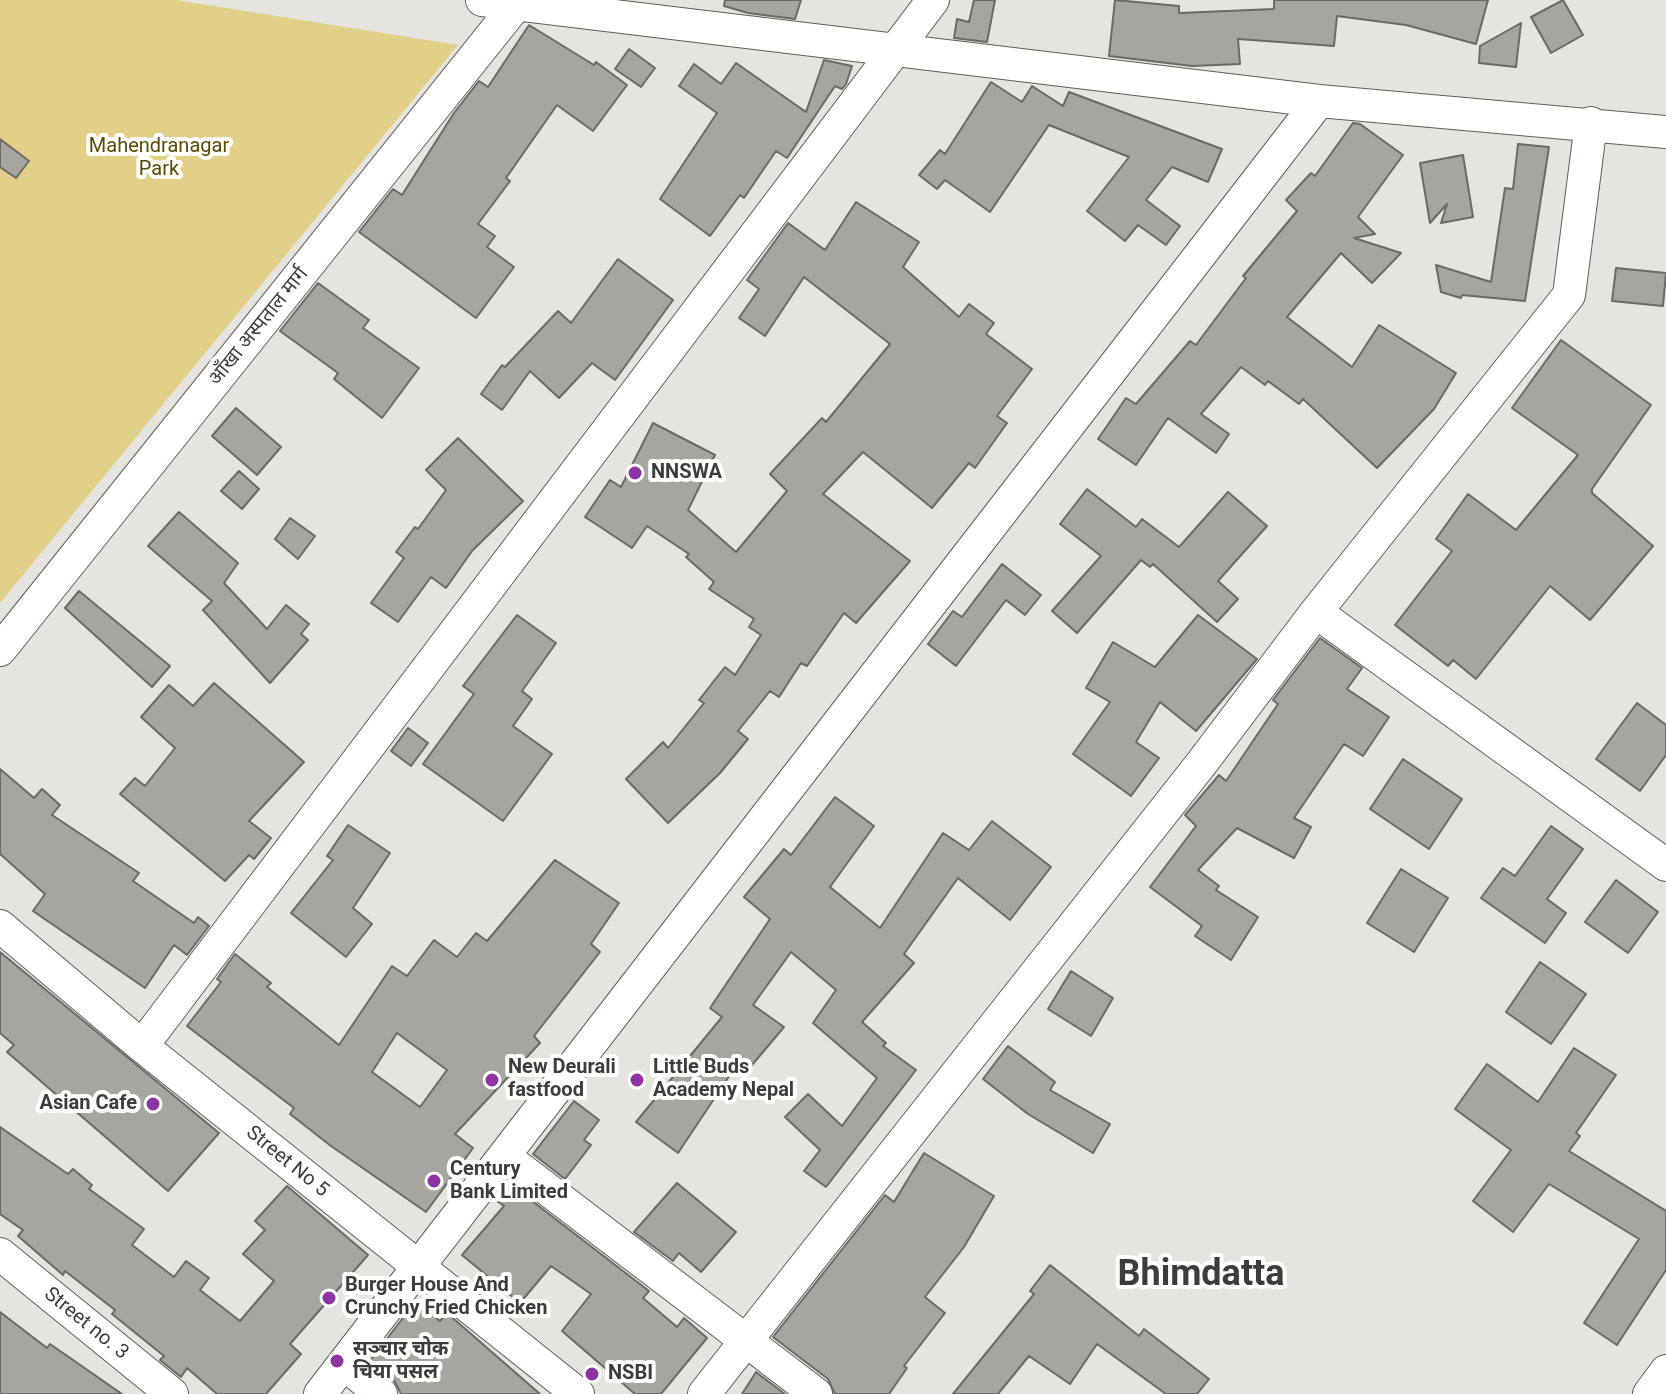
<!DOCTYPE html>
<meta charset="utf-8">
<style>
body{margin:0}
canvas{display:block;background:#e5e4df}
</style>
<canvas width="1666" height="1394"></canvas>
<script>
const c = document.querySelector('canvas').getContext('2d');
c.lineJoin = 'round';
function fillPath(path, color) { c.fillStyle = color; c.fill(path, 'evenodd'); }
function stroke(path, color, width, dash) { c.strokeStyle = color; c.lineWidth = width; c.lineCap = dash ? 'butt' : 'round'; c.setLineDash(dash || []); c.stroke(path); }
function write(font, color, halo, rows, align = 'center') {
  c.font = font + ' Roboto,"Noto Sans Devanagari",sans-serif'; c.lineWidth = 8; c.setLineDash([]); c.textBaseline = 'middle'; c.strokeStyle = halo; c.fillStyle = color; for (const [text, x, y, turn = 0] of rows) {
    c.save(); c.translate(x, y); c.rotate((+turn || 0) * Math.PI / 180); c.textAlign = isNaN(turn) ? turn : align; if (halo) c.strokeText(text, 0, 0); c.fillText(text, 0, 0); c.restore();
  }
}
const green = new Path2D(`
 M0,0H176L458,45L0,603Z`);
const building = new Path2D(`
 M725,0H801L795,19L748,13L724,6Z
 M974,0H995L987,42L954,38L957,19L969,22Z
 M1115,0L1179,6V13L1274,9V0H1488L1476,44L1406,25L1337,16L1334,46L1238,39L1240,64L1192,66L1109,56Z
 M1563,0L1583,35L1551,53L1531,17Z
 M1521,23L1516,67L1479,63L1480,46Z
 M529,25L594,65L596,62L627,85L593,131L557,105L506,178L510,181L478,224L495,236L487,247L514,267L476,318L359,232L393,189L402,195L454,113L479,81L488,87Z
 M629,49L655,68L641,87L615,69Z
 M824,60L852,66L846,84L842,89L835,86L787,158L776,151L744,198L740,195L710,236L660,199L717,113L679,86L694,64L721,84L736,63L806,112Z
 M991,82L1022,102L1032,86L1063,106L1069,92L1222,149L1208,182L1172,167L1146,200L1180,226L1166,245L1138,225L1125,241L1087,211L1129,157L1049,125L990,212L945,180L937,189L919,175L940,150L945,154Z
 M1353,123L1360,124L1403,155L1358,217L1375,234L1354,238L1401,253L1372,283L1341,253L1287,317L1352,367L1379,325L1456,373L1434,409L1377,468L1303,399L1299,404L1268,381L1265,385L1241,367L1201,414L1229,434L1216,453L1168,418L1136,465L1098,439L1126,398L1136,404L1190,341L1196,345L1246,278L1243,276L1297,211L1286,200L1311,173L1315,176Z
 M0,139L29,161L16,178L0,167Z
 M1518,144L1549,147L1525,301L1462,295L1461,298L1441,292L1436,265L1491,282L1505,188L1513,189Z
 M1463,155L1473,217L1441,223L1447,204L1430,223L1420,163Z
 M856,202L919,242L903,267L959,317L969,304L994,323L986,334L1032,369L997,416L1007,423L975,468L969,463L932,508L863,452L823,494L910,561L856,623L844,613L807,666L801,663L779,697L770,691L738,731L748,739L720,773L668,823L626,779L663,742L668,748L704,703L699,700L725,667L735,675L761,635L749,627L754,619L709,589L714,582L686,557L689,554L647,526L632,548L585,517L610,480L621,487L653,423L715,455L688,510L736,552L787,491L770,474L822,418L826,422L890,344L804,277L765,336L739,318L759,289L747,280L788,223L825,250Z
 M618,259L673,300L615,380L592,363L559,398L530,371L502,410L481,394L502,365L505,367L558,311L571,323Z
 M1616,268L1666,273L1663,306L1612,301Z
 M318,283L369,320L363,328L419,368L382,418L334,379L338,373L280,331Z
 M1561,340L1651,405L1592,489V493L1653,546L1590,620L1550,586L1476,679L1453,660L1448,666L1395,625L1452,551L1436,539L1468,494L1516,530L1578,455L1512,408Z
 M236,408L281,447L257,475L212,436Z
 M458,438L523,501L472,551L446,588L431,577L398,622L371,603L404,558L396,552L415,527L418,529L446,490L426,470Z
 M239,471L259,489L242,509L221,491Z
 M1087,489L1136,527L1142,519L1179,547L1228,492L1267,526L1218,581L1238,599L1217,622L1153,564L1150,567L1141,560L1077,633L1052,611L1101,556L1060,524Z
 M179,512L238,563L224,583L267,629L286,605L309,624L301,634L308,640L270,683L203,610L212,601L148,546Z
 M290,518L315,536L298,559L275,539Z
 M1002,564L1041,595L1025,615L1006,600L956,666L928,644L953,611L962,617Z
 M79,591L170,666L152,687L65,608Z
 M517,615L556,643L522,691L532,699L513,726L552,754L503,821L423,764L474,694L463,686Z
 M1198,615L1257,659L1196,731L1160,702L1136,742L1159,758L1131,796L1073,754L1110,702L1086,688L1113,642L1155,667Z
 M1320,638L1362,668L1347,689L1389,717L1363,756L1344,744L1294,818L1311,827L1294,858L1237,828L1198,870L1219,886L1216,890L1258,917L1231,960L1195,936L1202,926L1150,887L1196,826L1185,815L1219,775L1226,781L1278,704L1273,700Z
 M214,683L304,762L249,821L271,838L254,859L249,855L225,881L120,794L135,778L145,786L175,748L141,717L169,685L193,706Z
 M1637,703L1666,725V755L1640,791L1596,759Z
 M408,728L428,743L411,766L391,751Z
 M1403,759L1462,799L1429,849L1370,809Z
 M0,769L34,798L42,789L60,805L52,815L139,873L133,881L194,923L198,917L209,926L187,955L174,945L145,988L33,911L45,894L0,854Z
 M835,797L874,826L830,887L880,928L943,833L969,850L992,821L1051,867L1010,920L958,878L904,954L914,963L862,1022L886,1043L883,1046L916,1070L826,1187L804,1171L820,1150L785,1117L808,1094L842,1126L877,1078L813,1023L836,990L791,952L753,1005L784,1027L747,1071L738,1063L678,1153L636,1122L722,1017L710,1008L770,919L744,897L784,849L791,855Z
 M348,825L390,853L353,908L372,924L346,957L291,913L333,860L327,856Z
 M1551,826L1583,849L1547,899L1566,913L1545,943L1481,898L1503,868L1515,876Z
 M555,860L619,903L591,944L600,952L534,1036L540,1043L455,1134L473,1148L426,1212L331,1146L290,1114L294,1108L187,1026L221,982L217,979L235,954L271,983L267,987L339,1045L392,966L407,976L434,940L457,957L476,933L487,941ZM397,1033L447,1070L420,1107L372,1072Z
 M1401,869L1448,898L1414,952L1367,923Z
 M1616,880L1658,912L1628,953L1585,922Z
 M0,952L219,1133L168,1191L7,1052L14,1045L0,1033Z
 M1540,962L1586,994L1551,1044L1506,1012Z
 M1071,971L1113,998L1091,1036L1048,1009Z
 M1008,1046L1055,1082L1050,1090L1110,1124L1093,1153L1028,1114L983,1079Z
 M1574,1048L1616,1075L1576,1133L1580,1136L1569,1151L1666,1211V1270L1617,1345L1584,1323L1639,1239L1549,1184L1513,1232L1473,1201L1511,1150L1455,1109L1487,1064L1538,1102Z
 M574,1101L599,1120L584,1140L591,1145L565,1179L533,1154Z
 M0,1127L68,1174L73,1169L92,1185L89,1189L144,1229L132,1245L174,1277L186,1261L209,1278L200,1290L240,1321L274,1281L243,1254L265,1230L255,1221L287,1186L368,1255L290,1344L301,1354L266,1394H217L187,1368L181,1377L160,1360L164,1356L112,1314L115,1310L65,1271L63,1275L18,1236L23,1230L0,1214Z
 M924,1153L994,1196L964,1247L925,1297L945,1313L904,1366L907,1368L889,1394H835L828,1379L773,1337L885,1195L894,1202Z
 M677,1183L736,1232L701,1272L679,1253L673,1261L634,1232Z
 M510,1184L649,1291L643,1298L677,1327L684,1318L707,1338L661,1394H635L562,1331L591,1294L551,1266L520,1303L462,1255L504,1206L497,1201Z
 M1050,1265L1139,1336L1144,1329L1209,1379L1197,1394H1166L1097,1344L1070,1384L1029,1356L998,1394H953L1034,1294L1030,1291Z
 M415,1302L440,1321L447,1313L540,1394H401L394,1380L370,1361Z
 M0,1312L47,1348L50,1344L122,1394H0Z
 M756,1372L785,1394H742Z`);
const street = new Path2D(`
 M482,0L1319,101L1666,132
 M1316,612L1666,865
 M0,650L520,0
 M0,926L142,1046L578,1394
 M142,1046L933,0
 M505,1157L816,1394
 M0,1254L172,1394
 M344,1364L381,1394
 M320,1394L1319,101
 M704,1394L1201,764L1316,612L1569,295L1591,123
 M1649,1394L1666,1371`);
const markers = [
 [635,473,8,"#8c34a1"],
 [492,1080,8,"#8c34a1"],
 [637,1080,8,"#8c34a1"],
 [153,1104,8,"#8c34a1"],
 [434,1181,8,"#8c34a1"],
 [329,1298,8,"#8c34a1"],
 [337,1361,8,"#8c34a1"],
 [592,1374,8,"#8c34a1"]
];
const parkNames = [
 ["Mahendranagar",159,147],
 ["Park",159,170]
];
const streetNames = [
 ["आँखा अस्पताल मार्ग",259,327,-51],
 ["Street No 5",287,1162,39],
 ["Street no. 3",86,1324,39]
];
const poiNames = [
 ["NNSWA",651,473],
 ["New Deurali",508,1068],
 ["fastfood",508,1091],
 ["Little Buds",653,1068],
 ["Academy Nepal",653,1091],
 ["Asian Cafe",137,1104,"right"],
 ["Century",450,1170],
 ["Bank Limited",450,1193],
 ["Burger House And",345,1286],
 ["Crunchy Fried Chicken",345,1309],
 ["सञ्चार चोक",353,1350],
 ["चिया पसल",353,1373],
 ["NSBI",608,1374]
];
const townNames = [
 ["Bhimdatta",1201,1276]
];
fillPath(green, '#e2cf88');
fillPath(building, '#a6a5a0');
stroke(building, '#6b6a66', 2);
stroke(street, '#5f5e5a', 34);
stroke(street, '#fff', 32);
for (const [x, y, r, color] of markers) { const dot = new Path2D(); dot.arc(x, y, r, 0, 2 * Math.PI); c.fillStyle = color; c.fill(dot); stroke(dot, '#fff', 3); }
write('20px', '#5a4b00', '#fff', parkNames);
write('20px', '#3c3c3a', '#fff', streetNames);
write('bold 20px', '#3c3c3a', '#fff', poiNames, 'left');
write('bold 36px', '#3c3c3a', '#fff', townNames);
</script>
